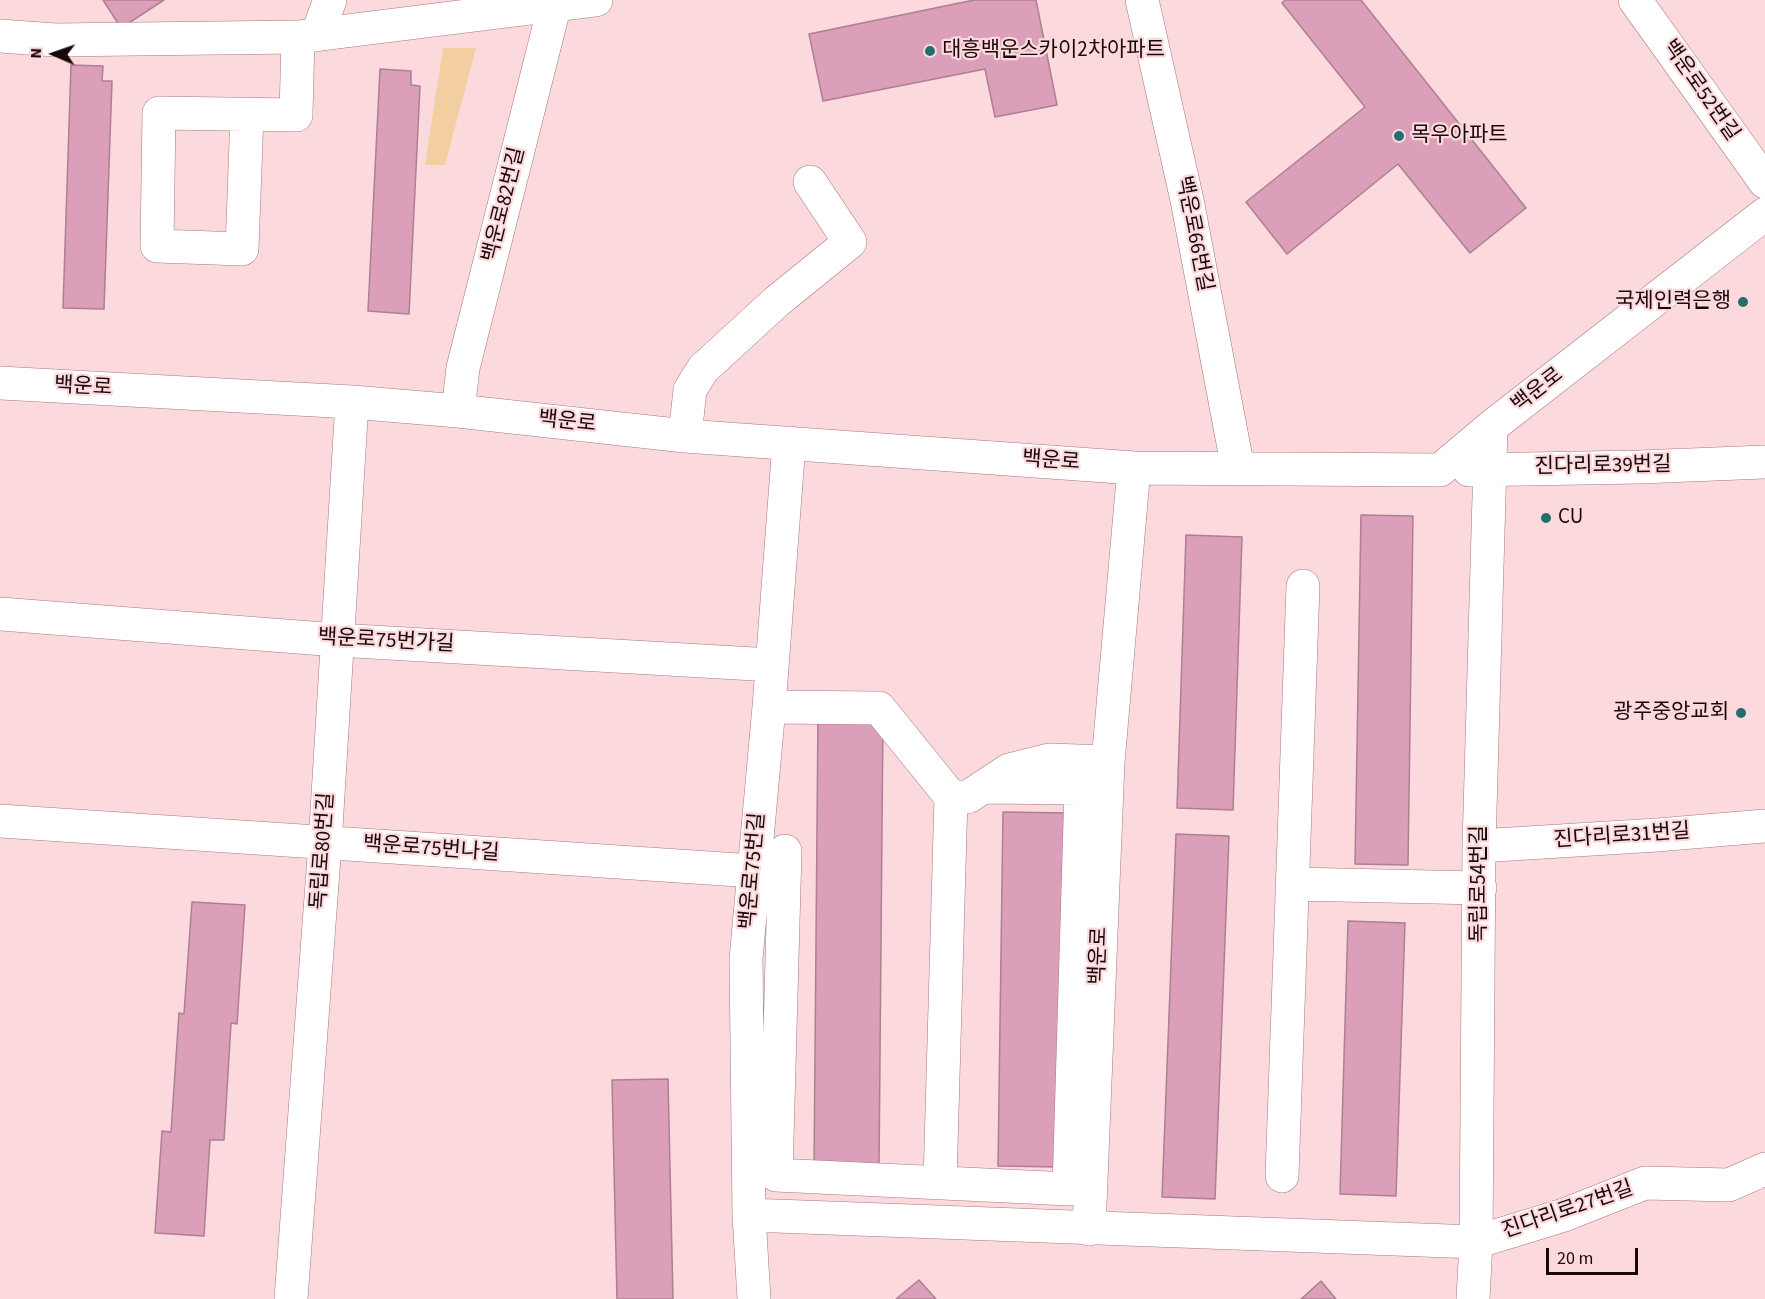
<!DOCTYPE html>
<meta charset="utf-8">
<style>
body{margin:0}
#map{position:relative;width:1765px;height:1299px;overflow:hidden;background:#fbd9dc;font-family:"Source Sans 3",sans-serif}
canvas{display:block}
.north{position:absolute;left:24px;top:24px;width:60px;height:60px;-webkit-text-stroke:4px #fbd9dc;paint-order:stroke;rotate:272deg;font-size:16px;font-weight:700;line-height:24px;text-align:center;color:#19080a}
.north::after{content:'';display:block;margin:auto;width:21px;height:27px;background:#19080a;clip-path:polygon(50% 0,100% 100%,50% 72%,0 100%)}
.scale{position:absolute;left:1546px;top:1248px;width:92px;height:27px;box-sizing:border-box;border:3px solid #19080a;border-top:0;padding-left:8px;font-size:18px;line-height:21px;white-space:nowrap;color:#19080a;-webkit-text-stroke:4px #fbd9dc;paint-order:stroke}
</style>
<div id="map">
<canvas width="1765" height="1299"></canvas>
<div class="north">N</div>
<div class="scale">20 m</div>
</div>
<script>
const c = document.querySelector('canvas').getContext('2d');
c.lineJoin = 'round';
function fillPath(path, color) { c.fillStyle = color; c.fill(path, 'evenodd'); }
function stroke(path, color, width, dash) { c.strokeStyle = color; c.lineWidth = width; c.lineCap = dash ? 'butt' : 'round'; c.setLineDash(dash || []); c.stroke(path); }
function write(font, color, halo, rows, align = 'center') {
  c.font = font + ' "Source Sans 3","Noto Sans KR",sans-serif'; c.lineWidth = 4.5; c.setLineDash([]); c.textBaseline = 'middle'; c.strokeStyle = halo; c.fillStyle = color; for (const [text, x, y, turn = 0] of rows) {
    c.save(); c.translate(x, y); c.rotate((+turn || 0) * Math.PI / 180); c.textAlign = isNaN(turn) ? turn : align; if (halo) c.strokeText(text, 0, 0); c.fillText(text, 0, 0); c.restore();
  }
}
const green = new Path2D(`
 M443,48H476L445,165H425Z`);
const building = new Path2D(`
 M103,0H164L121,28Z
 M974,0H1036L1057,105L995,117L985,69L823,101L809,34Z
 M1285,0H1361L1526,208L1470,253L1398,164L1287,254L1246,202L1365,107L1282,3Z
 M71,65L103,66L102,81H112L104,309L63,308Z
 M380,69L411,71V85L420,86L409,314L368,311Z
 M1361,515L1413,516L1408,865L1355,864Z
 M1186,535L1242,537L1233,810L1177,808Z
 M818,714H883L879,1169L814,1168Z
 M1003,812L1066,813L1061,1167L998,1166Z
 M1176,834L1229,836L1215,1199L1162,1197Z
 M192,902L245,905L237,1024L231,1023L224,1140H210L204,1236L155,1233L162,1131L171,1132L179,1013L184,1014Z
 M1348,921L1405,923L1396,1196L1340,1194Z
 M668,1079L673,1299H617L612,1080Z
 M919,1280L936,1299H896Z
 M1321,1281L1336,1299H1301Z`);
const minor = new Path2D(`
 M1142,0L1187,200L1238,469
 M1635,0L1765,182
 M317,35L330,0
 M0,36L55,40L298,37L596,0
 M247,115L242,249L157,246L159,113L296,115L298,37
 M0,383L352,402L458,411L685,436L1134,468L1440,470L1491,427L1765,214
 M458,411L463,368L556,0
 M685,436L690,390L703,369L776,302L850,242L810,182
 M1469,470L1640,467L1765,462
 M0,614L337,640L772,665
 M769,707L879,708L951,797H968L1009,770L1049,760L1108,762
 M0,821L754,871
 M1479,846L1657,835L1765,826
 M785,851L776,1175L1069,1189L1081,788L984,787
 M1292,884L1480,888
 M1282,1176L1303,586
 M940,1182L951,797
 M749,1215L1476,1242L1564,1215L1645,1183L1729,1185L1765,1169
 M1089,1229L1108,762L1134,468
 M291,1299L325,844L352,402
 M754,1299L749,1215L746,959L769,707L789,443
 M1473,1299L1476,1242L1479,846L1491,427`);
const markers = [
 [930,51,6,"#246e6c"],
 [1399,136,6,"#246e6c"],
 [1743,302,6,"#246e6c"],
 [1546,518,6,"#246e6c"],
 [1741,713,6,"#246e6c"]
];
const poiNames = [
 ["대흥백운스카이2차아파트",942,51],
 ["목우아파트",1411,136],
 ["국제인력은행",1731,302,"right"],
 ["CU",1558,518],
 ["광주중앙교회",1729,713,"right"]
];
const streetNames = [
 ["백운로52번길",1700,91,55],
 ["백운로82번길",505,205,-76],
 ["백운로66번길",1193,234,79],
 ["백운로",83,388,3],
 ["백운로",1538,391,-38],
 ["백운로",567,423,6],
 ["백운로",1051,462,4],
 ["진다리로39번길",1603,467,-1],
 ["백운로75번가길",386,642,3],
 ["진다리로31번길",1622,837,-4],
 ["백운로75번나길",431,850,4],
 ["독립로80번길",324,851,-86],
 ["백운로75번길",754,871,-85],
 ["독립로54번길",1480,884,-90],
 ["백운로",1100,956,-88],
 ["진다리로27번길",1568,1211,-19]
];
fillPath(green, '#f3cea1');
fillPath(building, '#dc9fb9');
stroke(building, '#ad7f92', 1.5);
stroke(minor, '#a9777c', 34);
stroke(minor, '#fff', 33);
for (const [x, y, r, color] of markers) { const dot = new Path2D(); dot.arc(x, y, r, 0, 2 * Math.PI); c.fillStyle = color; c.fill(dot); stroke(dot, '#fbd9dc', 2); }
write('21px', '#19080a', '#fbd9dc', poiNames, 'left');
write('21px', '#19080a', '#fbd9dc', streetNames);
</script>
